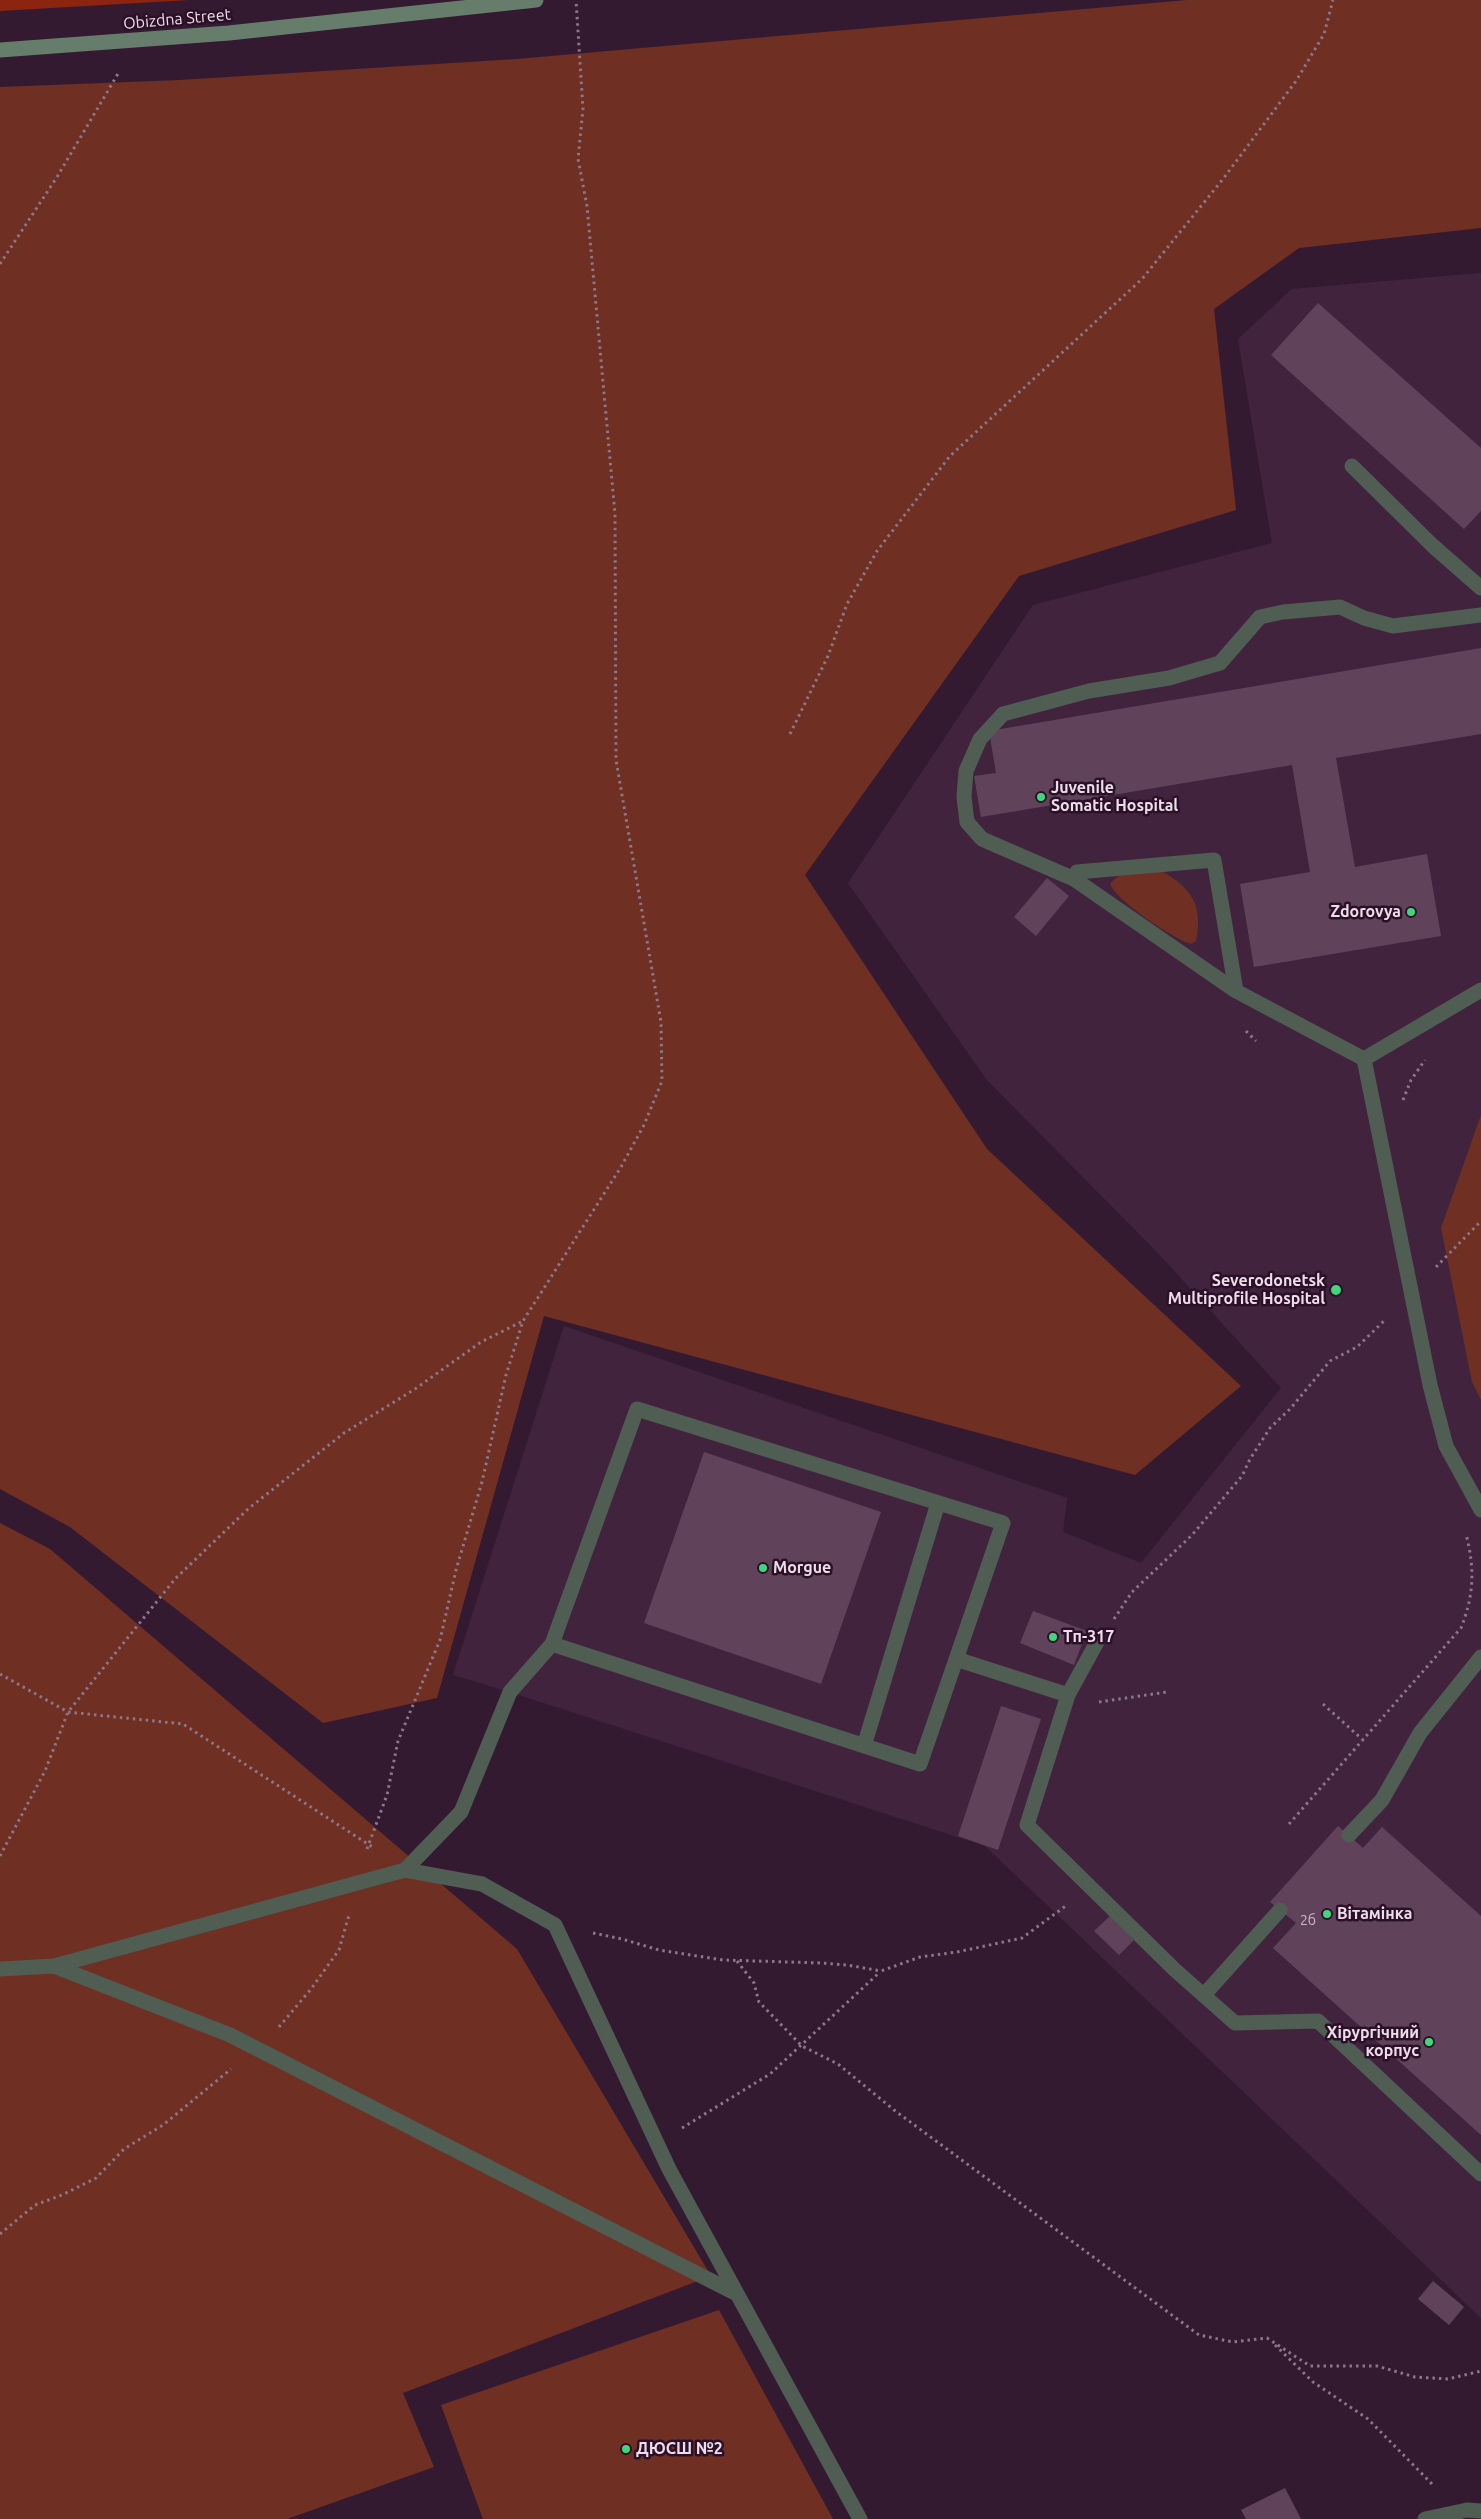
<!DOCTYPE html>
<meta charset="utf-8">
<style>
body{margin:0}
canvas{display:block;background:#341a31}
</style>
<canvas width="1481" height="2519"></canvas>
<script>
const c = document.querySelector('canvas').getContext('2d');
c.lineJoin = 'round';
function fillPath(path, color) { c.fillStyle = color; c.fill(path, 'evenodd'); }
function stroke(path, color, width, dash) { c.strokeStyle = color; c.lineWidth = width; c.lineCap = dash ? 'butt' : 'round'; c.setLineDash(dash || []); c.stroke(path); }
function write(font, color, halo, rows, align = 'center') {
  c.font = font + ' Ubuntu,sans-serif'; c.lineWidth = 5; c.setLineDash([]); c.textBaseline = 'middle'; c.strokeStyle = halo; c.fillStyle = color; for (const [text, x, y, turn = 0] of rows) {
    c.save(); c.translate(x, y); c.rotate((+turn || 0) * Math.PI / 180); c.textAlign = isNaN(turn) ? turn : align; if (halo) c.strokeText(text, 0, 0); c.fillText(text, 0, 0); c.restore();
  }
}
const built = new Path2D(`
 M1481,273V2318L985,1846L510,1692L453,1675L564,1326L1067,1498L1063,1532L1141,1563L1281,1388L1158,1253L987,1080L848,883L1033,605L1272,543L1238,339L1292,289Z`);
const green = new Path2D(`
 M1187,0H1481V228L1299,248L1214,309L1236,510L1019,576L805,875L987,1149L1241,1386L1135,1475L544,1316L437,1698L323,1723L70,1527L0,1489V87L180,80L517,59Z
 M1160,870C1190,887 1204,904 1196,941L1191,944C1172,938 1117,901 1110,884C1123,868 1142,871 1160,870Z
 M1481,1115V1400L1472,1382L1441,1228Z
 M0,1523L50,1549L517,1949L711,2276L403,2393L434,2467L287,2519H0Z
 M719,2310L833,2519H483L441,2405Z`);
const forest = new Path2D(`
 M0,0H189L0,11Z`);
const building = new Path2D(`
 M1318,303L1481,448V511L1464,529L1271,355Z
 M1481,648V734L1336,758L1355,867L1427,854L1441,936L1254,967L1240,884L1310,872L1292,765L981,817L974,776L996,773L989,731Z
 M1047,878L1069,896L1036,936L1014,917Z
 M704,1452L881,1512L821,1684L644,1623Z
 M1033,1611L1087,1631L1074,1665L1020,1643Z
 M1001,1706L1041,1719L998,1850L958,1836Z
 M1338,1826L1363,1848L1382,1827L1481,1916V2135L1273,1948L1296,1923L1270,1902Z
 M1110,1916L1134,1940L1119,1955L1094,1931Z
 M1433,2281L1464,2307L1449,2325L1418,2299Z
 M1285,2488L1301,2519H1246L1241,2510Z`);
const path = new Path2D(`
 M0,264L57,177L119,72
 M790,734L828,656L847,604L877,551L950,456L1142,279L1223,179L1296,81L1324,34L1333,0
 M1246,1031L1256,1041
 M1403,1100L1411,1080L1425,1060
 M1436,1267L1481,1221
 M1114,1619L1132,1592L1192,1535L1242,1476L1250,1459L1270,1428L1290,1409L1330,1361L1357,1347L1386,1319
 M0,1674L68,1712L183,1724L374,1848
 M1099,1702L1167,1692
 M1323,1704L1363,1740
 M1289,1824L1461,1628C1474,1595 1475,1569 1466,1534
 M367,1849L387,1795L398,1741L440,1640L456,1570L482,1482L506,1375L523,1321L621,1167L644,1125L662,1081L661,1022L616,760L615,514L587,206L578,159L583,109L576,0
 M0,1856L45,1771L68,1712L175,1579L248,1509L344,1433L415,1389L481,1342L523,1321
 M593,1933L622,1939L659,1950L723,1960L822,1963L847,1965L881,1971L920,1957L957,1952L1022,1938L1067,1905
 M737,1961L754,1983L759,2002L802,2046L838,2064L894,2110L1199,2335L1233,2342L1267,2338L1310,2366H1377L1415,2377L1448,2379L1481,2371
 M279,2027L311,1989L339,1950L349,1915
 M682,2128L770,2074L880,1972
 M0,2234L35,2205L62,2195L96,2178L124,2149L163,2125L231,2069
 M1275,2345L1313,2382L1368,2419L1434,2486`);
const lane = new Path2D(`
 M1352,466L1433,546L1481,588
 M1074,879L982,839L967,822L964,797L966,771L980,739L1003,714L1089,691L1169,678L1220,663L1260,617L1283,612L1340,607L1364,618L1393,626L1481,615
 M1236,991L1074,879L1077,872L1214,860L1236,991L1364,1059
 M1364,1059L1430,1385L1446,1446L1481,1510
 M1364,1059L1481,990
 M956,1659L1068,1695L1027,1825L1175,1970L1235,2023L1318,2021L1481,2174
 M1068,1695L1097,1642
 M864,1746L938,1503
 M1349,1835L1382,1800L1420,1733L1481,1657
 M405,1870L461,1812L510,1692L552,1644L637,1409L1003,1523L920,1764L552,1644
 M54,1966L230,2035L737,2294
 M0,1969L54,1966L405,1870L482,1884L555,1925L669,2169L860,2519
 M1204,1995L1280,1910
 M1425,2519L1467,2510L1481,2511`);
const secondary = new Path2D(`
 M0,50L229,33L536,0`);
const markers = [
 [1041,797,5,"#40d77c"],
 [1411,912,5,"#40d77c"],
 [1336,1290,6,"#40d77c"],
 [763,1568,5,"#40d77c"],
 [1053,1637,5,"#40d77c"],
 [1327,1914,5,"#40d77c"],
 [1429,2042,5,"#40d77c"],
 [626,2449,5,"#40d77c"]
];
const numberNames = [
 ["2б",1308,1920]
];
const streetNames = [
 ["Obizdna Street",177,19,-5]
];
const poiNames = [
 ["Juvenile",1051,788],
 ["Somatic Hospital",1051,806],
 ["Zdorovya",1401,912,"right"],
 ["Severodonetsk",1325,1281,"right"],
 ["Multiprofile Hospital",1325,1299,"right"],
 ["Morgue",773,1568],
 ["Тп-317",1063,1637],
 ["Вітамінка",1337,1914],
 ["Хірургічний",1419,2033,"right"],
 ["корпус",1419,2051,"right"],
 ["ДЮСШ №2",636,2449]
];
fillPath(built, '#42233e');
fillPath(green, '#6f2f23');
fillPath(forest, '#8d2410');
fillPath(building, '#60435b');
stroke(path, '#8c7688', 3, [2.5, 4]);
stroke(lane, '#4f5d52', 15);
stroke(secondary, '#667d6c', 15);
for (const [x, y, r, color] of markers) { const dot = new Path2D(); dot.arc(x, y, r, 0, 2 * Math.PI); c.fillStyle = color; c.fill(dot); stroke(dot, '#2a1127', 2); }
write('14px', '#cab6c6', null, numberNames);
write('16px', '#eedcea', '#2a1127', streetNames);
write('bold 16px', '#eedcea', '#2a1127', poiNames, 'left');
</script>
